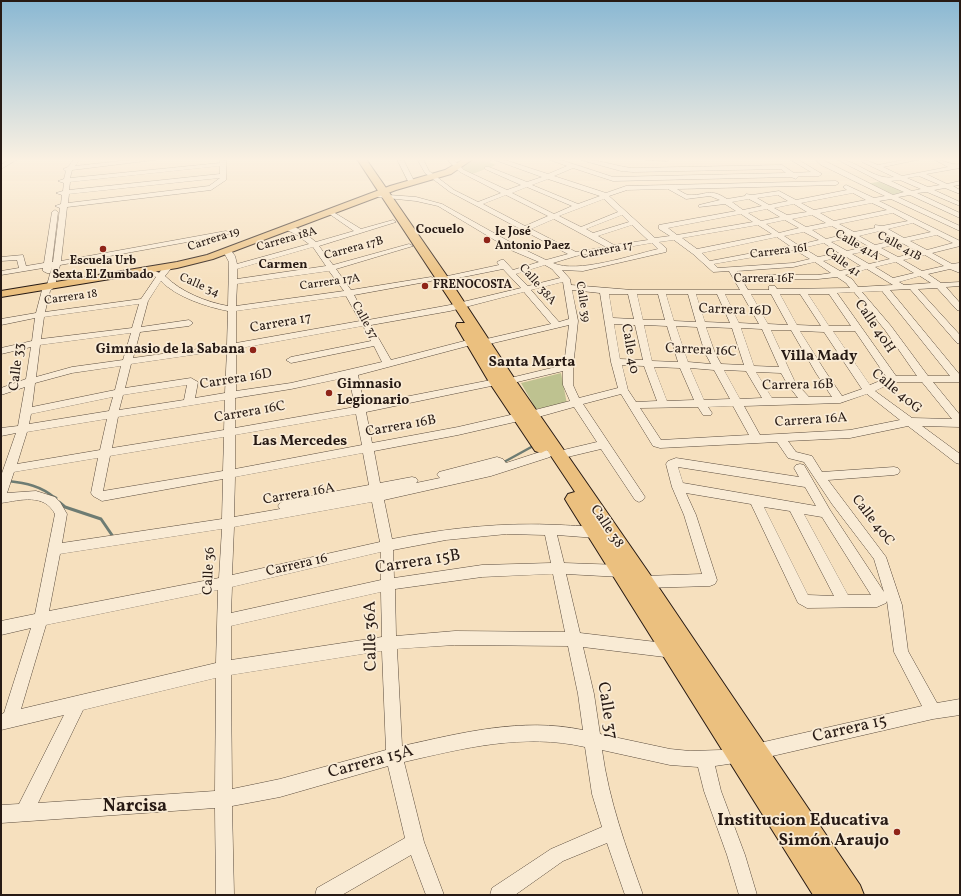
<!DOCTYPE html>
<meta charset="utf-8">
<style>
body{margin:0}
#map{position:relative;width:961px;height:896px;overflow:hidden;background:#f6e0be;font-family:Vollkorn,serif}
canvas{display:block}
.frame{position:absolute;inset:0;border:2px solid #271a14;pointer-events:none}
</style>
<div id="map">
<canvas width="961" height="896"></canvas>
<div class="frame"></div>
</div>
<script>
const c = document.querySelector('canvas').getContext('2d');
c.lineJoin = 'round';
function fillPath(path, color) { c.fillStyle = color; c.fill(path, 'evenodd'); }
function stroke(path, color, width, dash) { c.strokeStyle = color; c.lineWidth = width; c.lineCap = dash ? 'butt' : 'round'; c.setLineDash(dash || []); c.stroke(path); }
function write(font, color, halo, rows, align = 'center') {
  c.font = font + ' Vollkorn,serif'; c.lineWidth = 3.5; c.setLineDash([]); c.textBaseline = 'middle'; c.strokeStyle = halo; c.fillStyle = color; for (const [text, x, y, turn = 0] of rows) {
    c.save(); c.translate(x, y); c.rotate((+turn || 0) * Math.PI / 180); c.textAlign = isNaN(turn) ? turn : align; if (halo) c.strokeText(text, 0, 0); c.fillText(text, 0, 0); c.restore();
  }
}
const green = new Path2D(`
 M470,159H494L489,162L496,165L470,175L457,167Z
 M883,181L909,193L892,197L866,184Z
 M561,373L567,404L536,409L521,383Z`);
const streamFar1 = new Path2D(`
 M504,462L535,445
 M8,481C26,483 41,486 55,498`);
const stream = new Path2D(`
 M54,497L56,498
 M59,502L65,507L101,519L114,538`);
const minor = new Path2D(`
 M10,159H18L1,169V165Z
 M74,159H80L75,166L138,159H162L72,170L70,178L220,163V159H226V180L211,190L67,207L61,261L226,231L230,233L226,235L60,265L55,286L50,291L45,312L141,299L156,277L144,272V268H150L159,273L166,264H169L173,266L165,276C181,292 206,302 228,306L229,262L223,251L224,249H230L235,256L237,264L309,244L297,235L287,230V226C298,225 308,236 316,242L354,231L328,213V211L330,210L361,229L393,220L396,222L319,246L333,265L409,244L413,246L336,269L351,290L431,277L435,279L431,281L354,295L368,320L450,305L521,288L503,269L443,281L439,279L443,277L499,265L497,262L501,260H504L513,270L539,262L513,251L438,206L416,201L377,197L375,196V194L416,197L442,204L519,247L546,260L568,254L450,192L425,173L417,159H423L429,171L454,190L478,202L501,193L460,172L446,159H453L464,170L507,190L521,185L485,169V167H489L527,182L542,177L492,159H502L548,174L567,166L547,159H558L613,177L786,173L781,169L633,172L621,171L581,160C596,158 617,167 633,168L782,165L794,173L811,172L789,159H797L822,174L819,176H799L796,179L791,177L613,181L573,168L554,176L606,193L626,186L836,181L839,183L836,185L677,189C680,191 685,194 688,195C706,196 709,187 727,199L745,196L746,194L752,195L779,191L796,200L847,190L843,187L846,185L874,198L885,196L821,165L814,159H821L893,195L904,192L881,182L836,159C857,159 874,181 894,177L862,162V160H866L878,165L907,159H922L883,167L902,176L948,167L933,159C943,159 951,166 960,164V168L926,174L947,184L960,181V185L953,186L960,190V194L945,188L934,190L960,202V206L927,192L917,193L960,213V218L910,195L898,197L960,226V231L891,199L879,201L960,241V246L932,253L952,264L959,263L960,273L950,269L928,274L941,283L960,282V286L946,287L960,303V311L957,310L937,288L918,289L960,335V344L957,343L910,289L890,290L960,375V382H933L960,415V427L922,426L960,454V464L956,463L908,426L850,438L788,441L796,452L812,456L822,472L894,467L898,468L900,471L898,474L894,475L828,480L886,557L902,605L908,651L937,703L960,699V715L933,719L755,760L715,766L721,791L745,855L757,895H739L727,855L704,791L698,767L670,765L602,750C609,801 626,847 643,895H625L607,843L563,861L515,895H490L492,888L551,849L602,827L592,794L585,747C524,733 464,748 404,762L424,842L444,895H426L411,855L342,895H315L317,888L405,838L388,766L280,797L232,806L234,895H216L215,808L1,823V805L19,804L64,715L1,730V714L4,713L31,628L1,635V621L35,614L55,514C44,493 21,500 1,503V476L16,433L1,436V428L18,426L25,387L1,395V388L26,379L31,347L1,354V348L32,341L35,318L1,325V319L36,313L42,290L47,285L52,267L50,273H47L43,271V268L1,275V271L19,268L17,260L1,261V257L23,255L26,266L44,263L52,212L55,210L58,212L52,262H53L60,208L55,206L61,204L62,195L56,193L63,191L64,183L58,181L64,179L66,171L63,169L68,167ZM220,166V174L69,190L70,182ZM919,176L940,185L928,187L907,178ZM220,178L209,186L68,203L69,194ZM548,179L600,196L578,204L532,185ZM900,180L921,189L912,191L891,181ZM527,187L572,206L554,214L512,193ZM668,189L686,199L710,196L720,200L699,205V207L725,204L736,211L659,225V229L670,236L655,238L609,196L627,190ZM853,193L866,200L814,210L801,203ZM506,195L548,216L525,226L483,204ZM778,195L788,201L769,205L757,198ZM604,199L618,212L581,227L559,216ZM749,199L762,206L743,210L732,202ZM872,203L887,210L834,221L820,213ZM794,204L807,212L787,215L774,208ZM767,209L780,217L761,221L748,213ZM893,213L908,221L882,226L875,225V228L854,232L839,224ZM741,214L753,222L677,235L668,228ZM622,215L629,222L593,233L586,229ZM812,215L826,223L806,227L792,219ZM554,219L606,247L576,252L531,229ZM785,220L799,228L779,233L766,224ZM913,223L931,232L904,238L888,229ZM632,225L648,240L614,245L598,236ZM758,225L772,234L697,249L682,238ZM832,226L846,234L826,239L812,230ZM880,231L897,240L875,245L859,236ZM804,232L819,240L798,245L784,236ZM937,235L953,243L927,250L910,241ZM777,237L790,246L710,261L702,253ZM852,237L868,246L847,251L831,242ZM674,240L693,254L713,272L729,271L740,290H632L571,285L570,279L562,270L583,271L666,252V248L659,242ZM652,243L658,249C632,255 577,274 553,263L576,256ZM824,243L839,253L818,257L803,248ZM902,243L919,252L898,257L881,248ZM313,247L326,266L237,279V269ZM795,250L810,259L793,263L718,268L714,264ZM873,250L890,259L869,264L852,254ZM925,255L944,266L922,271L903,260ZM845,256L861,266L840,271L823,261ZM815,262L831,273L818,275H766L762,277L766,279H818L837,277L846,283L850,288L777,289L775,286H769V290H748L737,271L793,267ZM896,262L914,273L893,278L875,267ZM545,265L552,269L560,278L528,286L516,274ZM867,269L893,285L858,287L852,279L845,275ZM329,271L344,291L236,306L237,284ZM920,276L931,283L904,285L899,282ZM161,281C176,297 207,307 228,311L227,345L133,358L140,332L189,326L193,323L189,320L141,327L148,301ZM563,282L569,319L559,322L531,290ZM572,290L600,293L611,362L618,388L579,398L573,385V367L578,321ZM882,291L950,376H928L891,326L862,292ZM524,292L551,324L482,340L480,342L485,345L569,325L564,365L506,379L504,381L509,384L563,371V385L570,401L527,412L526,415L527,418L531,419L574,407L597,442L555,452L553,455L555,458L559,459L601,449L635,500L639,502L643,500L645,497L583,404L621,394L653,446L660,448L777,442L788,458L804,462L832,504L874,559L884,592L830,510L804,465L800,464L796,465L794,468L799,477L676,458L668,461L666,464L672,487L684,515L702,574L644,576L639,578L637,582L639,586L644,588L710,586L715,584L717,580L696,515L686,493L751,504L798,603L807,608L877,607L886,603L887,601L894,652L922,706L755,744L721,750L690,751L670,749L600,734L594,694L583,647L673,658L678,656L680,651L678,646L673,644L580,633L566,574L621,577L626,575L628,571L626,567L621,565L564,563L557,535L596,538L600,537L602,533L600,529C588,525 573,526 561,525C503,522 448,528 392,539L384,500L491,476L550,457L552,454L550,451L546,450L506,463L503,459L497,457L439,472L437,475L440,478L416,483L418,481L416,478L412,477L380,483L374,451L458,435L519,421L523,420L524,417L523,414L519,413L458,427L372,443L366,412L496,385L501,382L496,379L364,405L358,375L475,344L477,342L472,339L391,360L371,325L450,311ZM854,292L885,330L917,376H896L837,293ZM609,294H628L634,319L613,318ZM637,294H658L665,320H643ZM666,294H688L696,322L674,321ZM696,294H717L730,323L705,322ZM725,294H742L759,324L739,323ZM751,294H771L788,325L768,324ZM780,294H800L821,326L797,325ZM808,294H829L851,326H829ZM346,296L360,321L236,343V311ZM139,304L132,328L41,339L44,317ZM614,324L635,325L643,360L620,359ZM644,325L667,326L678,362L652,361ZM363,326L371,341L291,357L286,360L291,363L374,346L382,362L291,383L236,391V349ZM676,326L697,327L705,353L711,364L688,362ZM706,327L732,328L744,365L721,364L715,353ZM741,328L762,329L779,367L754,366ZM771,330H791L816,373L832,397H809L795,382ZM800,331L824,332L862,389L842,396L825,371ZM833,331H855L887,378L870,385ZM131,333L123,360L72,367L36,377L40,345ZM227,350L225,393L195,398L198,382L191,378L125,388L131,364ZM622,365L644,366L657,401L636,402L628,390ZM121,366L115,390L32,407L35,383L72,373ZM654,367L680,368L694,400L667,401ZM690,368L714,370L730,399L704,400ZM724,370L746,371L762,398L740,399ZM756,372L781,373L788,385L798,398H772ZM349,377L355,407L235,428V398L291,389ZM894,382H922L952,419L912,418L875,391ZM187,385L184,400L119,410L123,395ZM867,394L900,420L850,430L760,435L744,406L840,403ZM113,397L109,411L29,424L31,414ZM225,400L224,430L112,448L118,417ZM733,406L749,435L661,440L640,408L698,407L703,415H711L712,413L708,407ZM356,414L362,445L235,469V435ZM107,419L100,450L17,464L27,432ZM224,437L223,471L103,491L110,456ZM363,453L369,485L284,501L280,503L278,506L280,509L234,517L235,477ZM98,458L91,493L93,496L102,501L223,479L222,519L62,543L67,514L60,502L55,497L36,491L7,493L14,472ZM678,467L805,487L816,506L683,483ZM372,502L380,542L232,575L234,527ZM764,507L790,511L834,596L808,595ZM804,514L822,517L871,595H848ZM222,529L219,578L49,611L60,554ZM507,534L545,535L551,563L482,565L394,578L393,550L446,540ZM381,552V580L231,613L232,587ZM553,574L565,632L455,631L396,636L395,589L482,577ZM218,590L216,663L21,709L46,625ZM381,592L382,637L231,660V626ZM455,645L568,646L578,694L583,730C522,717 461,733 402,746L397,649ZM382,651L386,750L280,779L232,789L231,675ZM216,678L215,791L38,803L83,710Z
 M397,159H403L415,183L414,184L409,183Z
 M635,159H670L667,161Z`);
const major = new Path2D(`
 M464,159H473L451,174L396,190L213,259L177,268L1,297V291L177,262L207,255L390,186L445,170Z`);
const highway = new Path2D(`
 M357,159H366L449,279L514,378L651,576L860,885L864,895H813L568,504L565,499L568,494L575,492L547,450L541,453L535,451L489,382L456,326L457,323H465Z`);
const markers = [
 [487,240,4,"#8f2418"],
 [103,249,4,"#8f2418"],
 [425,286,4,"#8f2418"],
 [253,350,4,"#8f2418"],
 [329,393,4,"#8f2418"],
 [897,832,4,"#8f2418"]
];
const farPoinames = [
 ["Ie José",495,233],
 ["Antonio Paez",495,247],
 ["Escuela Urb",103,262,"center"],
 ["Sexta El Zumbado",103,276,"center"],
 ["FRENOCOSTA",433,286]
];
const farStreetnames = [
 ["Carrera 19",214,240,-18],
 ["Carrera 18A",287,240,-16],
 ["Calle 41A",857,246,30],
 ["Calle 41B",899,247,29],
 ["Carrera 17B",354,249,-15],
 ["Carrera 17",607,251,-11],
 ["Carrera 16I",779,252,-7],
 ["Calle 41",842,263,36],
 ["Carrera 16F",764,280],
 ["Carrera 17A",330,283,-8],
 ["Calle 38A",537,285,49],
 ["Calle 34",199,286,24],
 ["Carrera 18",71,298,-8],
 ["Calle 39",582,302,81],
 ["Calle 37",364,321,61]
];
const farNeighbourhoodnames = [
 ["Cocuelo",440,231],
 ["Carmen",283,266]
];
const streetNames = [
 ["Carrera 16D",735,311,2],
 ["Carrera 17",281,324,-10],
 ["Calle 40H",874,327,56],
 ["Calle 40",629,349,80],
 ["Carrera 16C",701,351,3],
 ["Calle 33",18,367,-83],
 ["Carrera 16D",236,380,-9],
 ["Carrera 16B",798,386,-1],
 ["Calle 40G",896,392,40],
 ["Carrera 16C",250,413,-10],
 ["Carrera 16A",811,421,-4],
 ["Carrera 16B",401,427,-10],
 ["Carrera 16A",299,495,-10],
 ["Calle 40C",872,521,52],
 ["Calle 38",606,527,56],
 ["Carrera 16",297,566,-13],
 ["Calle 36",210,571,-87]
];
const poiNames = [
 ["Gimnasio de la Sabana",245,350],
 ["Gimnasio",337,385,"left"],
 ["Legionario",337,401,"left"]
];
const neighbourhoodNames = [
 ["Villa Mady",819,357],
 ["Santa Marta",532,363],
 ["Las Mercedes",300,442]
];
const nearStreetnames = [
 ["Carrera 15B",418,563,-9],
 ["Calle 36A",372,636,-91],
 ["Calle 37",606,711,81],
 ["Carrera 15",850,730,-13],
 ["Carrera 15A",371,763,-15]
];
const nearPoinames = [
 ["Institucion Educativa",889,822],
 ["Simón Araujo",889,842]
];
const nearNeighbourhoodnames = [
 ["Narcisa",135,808]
];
fillPath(green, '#bec290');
stroke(streamFar1, '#6e7c73', 2.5);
stroke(stream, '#6e7c73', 3);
stroke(minor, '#5b4c3e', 1);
stroke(major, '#271a14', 2);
stroke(highway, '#271a14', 2);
fillPath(minor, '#f9ebd5');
fillPath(major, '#ebc07f');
fillPath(highway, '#ebc07f');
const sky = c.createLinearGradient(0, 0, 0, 285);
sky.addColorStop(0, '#8ab8d3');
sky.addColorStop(0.56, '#fbf1e2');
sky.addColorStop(1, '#fbf1e200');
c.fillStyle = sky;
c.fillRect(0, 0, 961, 285);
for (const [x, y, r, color] of markers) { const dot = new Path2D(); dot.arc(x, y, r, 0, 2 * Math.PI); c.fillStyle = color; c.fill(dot); stroke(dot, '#f9ebd5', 1.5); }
write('bold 12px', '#271a14', '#f9ebd5', farPoinames, 'left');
write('12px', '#271a14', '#f9ebd5', farStreetnames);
write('bold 13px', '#271a14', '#f9ebd5', farNeighbourhoodnames);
write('14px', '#271a14', '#f9ebd5', streetNames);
write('bold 14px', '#271a14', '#f9ebd5', poiNames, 'right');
write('bold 15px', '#271a14', '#f9ebd5', neighbourhoodNames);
write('17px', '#271a14', '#f9ebd5', nearStreetnames);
write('bold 17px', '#271a14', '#f9ebd5', nearPoinames, 'right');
write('bold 18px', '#271a14', '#f9ebd5', nearNeighbourhoodnames);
</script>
